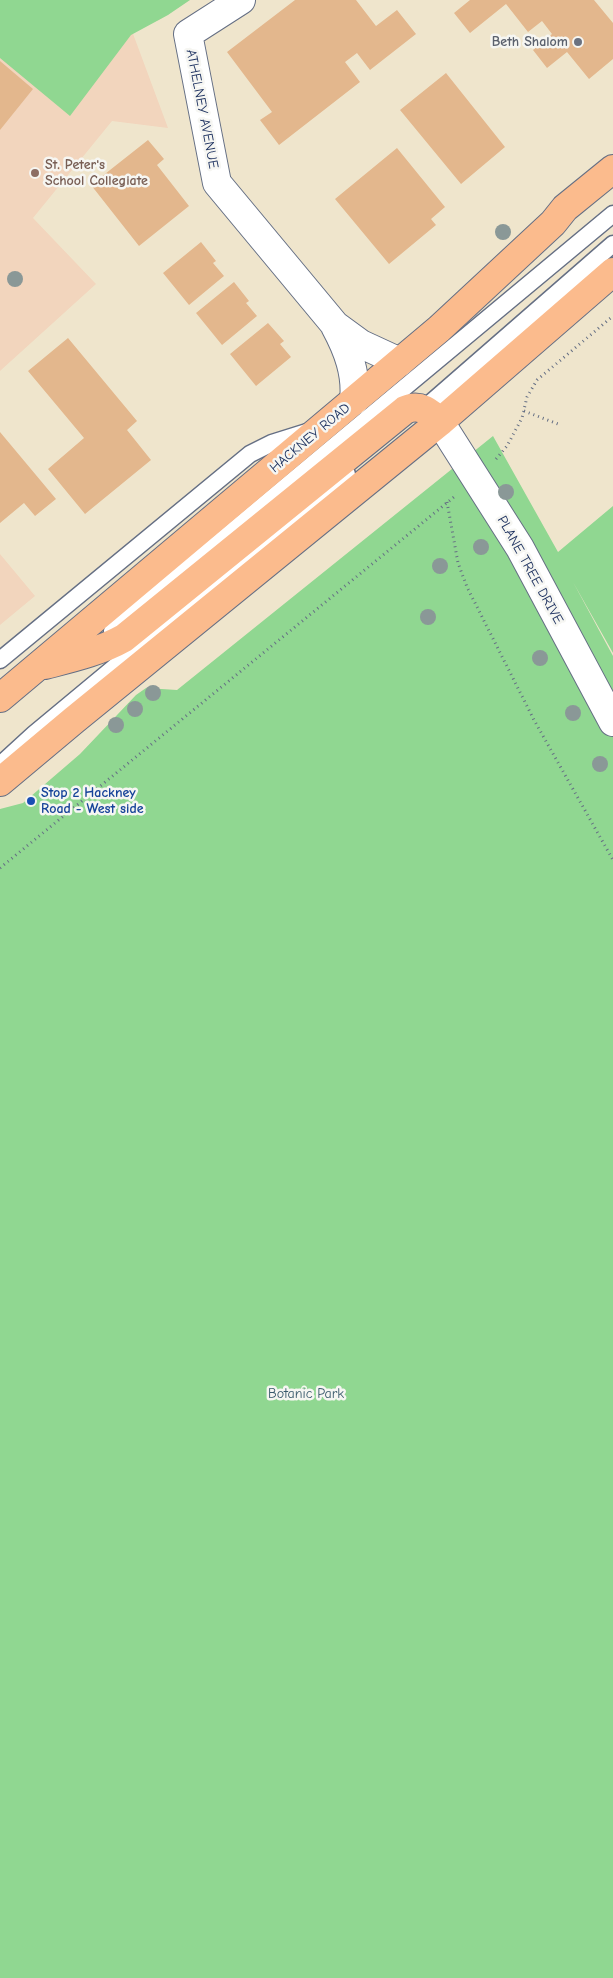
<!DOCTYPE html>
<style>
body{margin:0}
canvas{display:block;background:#efe5cc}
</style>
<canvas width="613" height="1978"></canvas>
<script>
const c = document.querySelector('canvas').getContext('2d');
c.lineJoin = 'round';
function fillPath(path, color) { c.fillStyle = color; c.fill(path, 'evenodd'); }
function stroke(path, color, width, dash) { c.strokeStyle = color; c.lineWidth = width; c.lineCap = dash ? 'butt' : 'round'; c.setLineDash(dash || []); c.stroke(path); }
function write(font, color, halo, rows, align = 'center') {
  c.font = font + ' "Comic Neue",sans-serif'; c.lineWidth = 5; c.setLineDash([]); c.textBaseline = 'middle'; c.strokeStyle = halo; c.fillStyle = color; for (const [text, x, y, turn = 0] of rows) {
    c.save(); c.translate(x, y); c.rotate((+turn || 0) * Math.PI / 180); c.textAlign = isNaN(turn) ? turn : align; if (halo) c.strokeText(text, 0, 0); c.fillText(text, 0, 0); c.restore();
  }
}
const built = new Path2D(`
 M0,0H190L159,20L132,31L168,128L112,121L33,218L96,284L0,371Z
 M0,554L35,596L0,625Z`);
const green = new Path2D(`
 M0,0H190L168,15L131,35L70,116L0,58Z
 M493,436L558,552L613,506V653L573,582L613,656V1978H0V809L23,803L80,754L136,695L146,688L177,690Z`);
const building = new Path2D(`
 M295,0H356L376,26L397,10L416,34L370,70L357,53L345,62L360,82L279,145L260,120L272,112L227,52Z
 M470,0H594L613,23V59L589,79L567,52L547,68L533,50L552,34L542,21L528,32L506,4L470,33L454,13Z
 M0,61L33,89L0,130Z
 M446,73L505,147L461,184L400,110Z
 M148,140L164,159L157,165L189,206L139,246L91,185Z
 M397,148L445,207L431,219L436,225L389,264L335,199Z
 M201,242L216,261L213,263L224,276L189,305L163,273Z
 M234,282L249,301L246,303L257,316L222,345L196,313Z
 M268,323L284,341L280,344L291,357L256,386L230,354Z
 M68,338L137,421L127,430L151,460L85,514L48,469L84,438L28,371Z
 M0,432L56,499L35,516L24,503L0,523Z`);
const path = new Path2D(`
 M524,411L558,424
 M496,459L507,446L522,418L527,397L537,380L613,316
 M447,502L458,563L467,587L534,720L613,860
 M0,868L454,497`);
const service = new Path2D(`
 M419,413L613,244
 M112,631L613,214
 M0,660L250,454L272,443L307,432
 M0,765L34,734L347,474`);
const minor = new Path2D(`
 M241,0L188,34L217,183L335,325L361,344L400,362
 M335,326C348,350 357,374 354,401
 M440,422L520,548L613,722`);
const trunk = new Path2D(`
 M45,665C72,658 99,652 124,638L405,410C420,403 430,412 440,422
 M0,698L439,329L553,223L565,208L613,169
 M0,782L74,720L440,422L613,272`);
const trees = [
 [503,232],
 [15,279],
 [506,492],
 [481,547],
 [440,566],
 [428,617],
 [540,658],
 [153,693],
 [135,709],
 [573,713],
 [116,725],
 [600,764]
];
const markers = [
 [578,42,5,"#6b7280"],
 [35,173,5,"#8d6e63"],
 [31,801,5,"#1a4fb4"]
];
const worshipNames = [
 ["Beth Shalom",568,42]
];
const streetNames = [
 ["ATHELNEY AVENUE",202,109,79],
 ["HACKNEY ROAD",310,438,-40],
 ["PLANE TREE DRIVE",530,570,61]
];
const educationNames = [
 ["St. Peter's",45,165],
 ["School Collegiate",45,181]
];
const transitNames = [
 ["Stop 2 Hackney",41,793],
 ["Road - West side",41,809]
];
const parkNames = [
 ["Botanic Park",306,1394]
];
fillPath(built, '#f2d5bd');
fillPath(green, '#90d791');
fillPath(building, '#e3b78d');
stroke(service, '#656f84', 19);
stroke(minor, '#656f84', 30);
stroke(trunk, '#656f84', 30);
stroke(path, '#656f84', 3, [1, 4]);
stroke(service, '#fff', 16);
stroke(minor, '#fff', 28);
stroke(trunk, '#fbbb8d', 28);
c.fillStyle = '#8a9897';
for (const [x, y] of trees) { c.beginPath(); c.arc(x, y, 8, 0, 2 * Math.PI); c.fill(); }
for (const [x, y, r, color] of markers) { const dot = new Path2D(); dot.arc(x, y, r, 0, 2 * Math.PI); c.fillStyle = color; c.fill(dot); stroke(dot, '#f6f6f2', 2); }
write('bold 14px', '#5b616d', '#f6f6f2', worshipNames, 'right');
write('14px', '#1b2f5e', '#f6f6f2', streetNames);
write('bold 14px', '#785e54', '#f6f6f2', educationNames, 'left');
write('bold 14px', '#164399', '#f6f6f2', transitNames, 'left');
write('14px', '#38596b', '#f6f6f2', parkNames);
</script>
